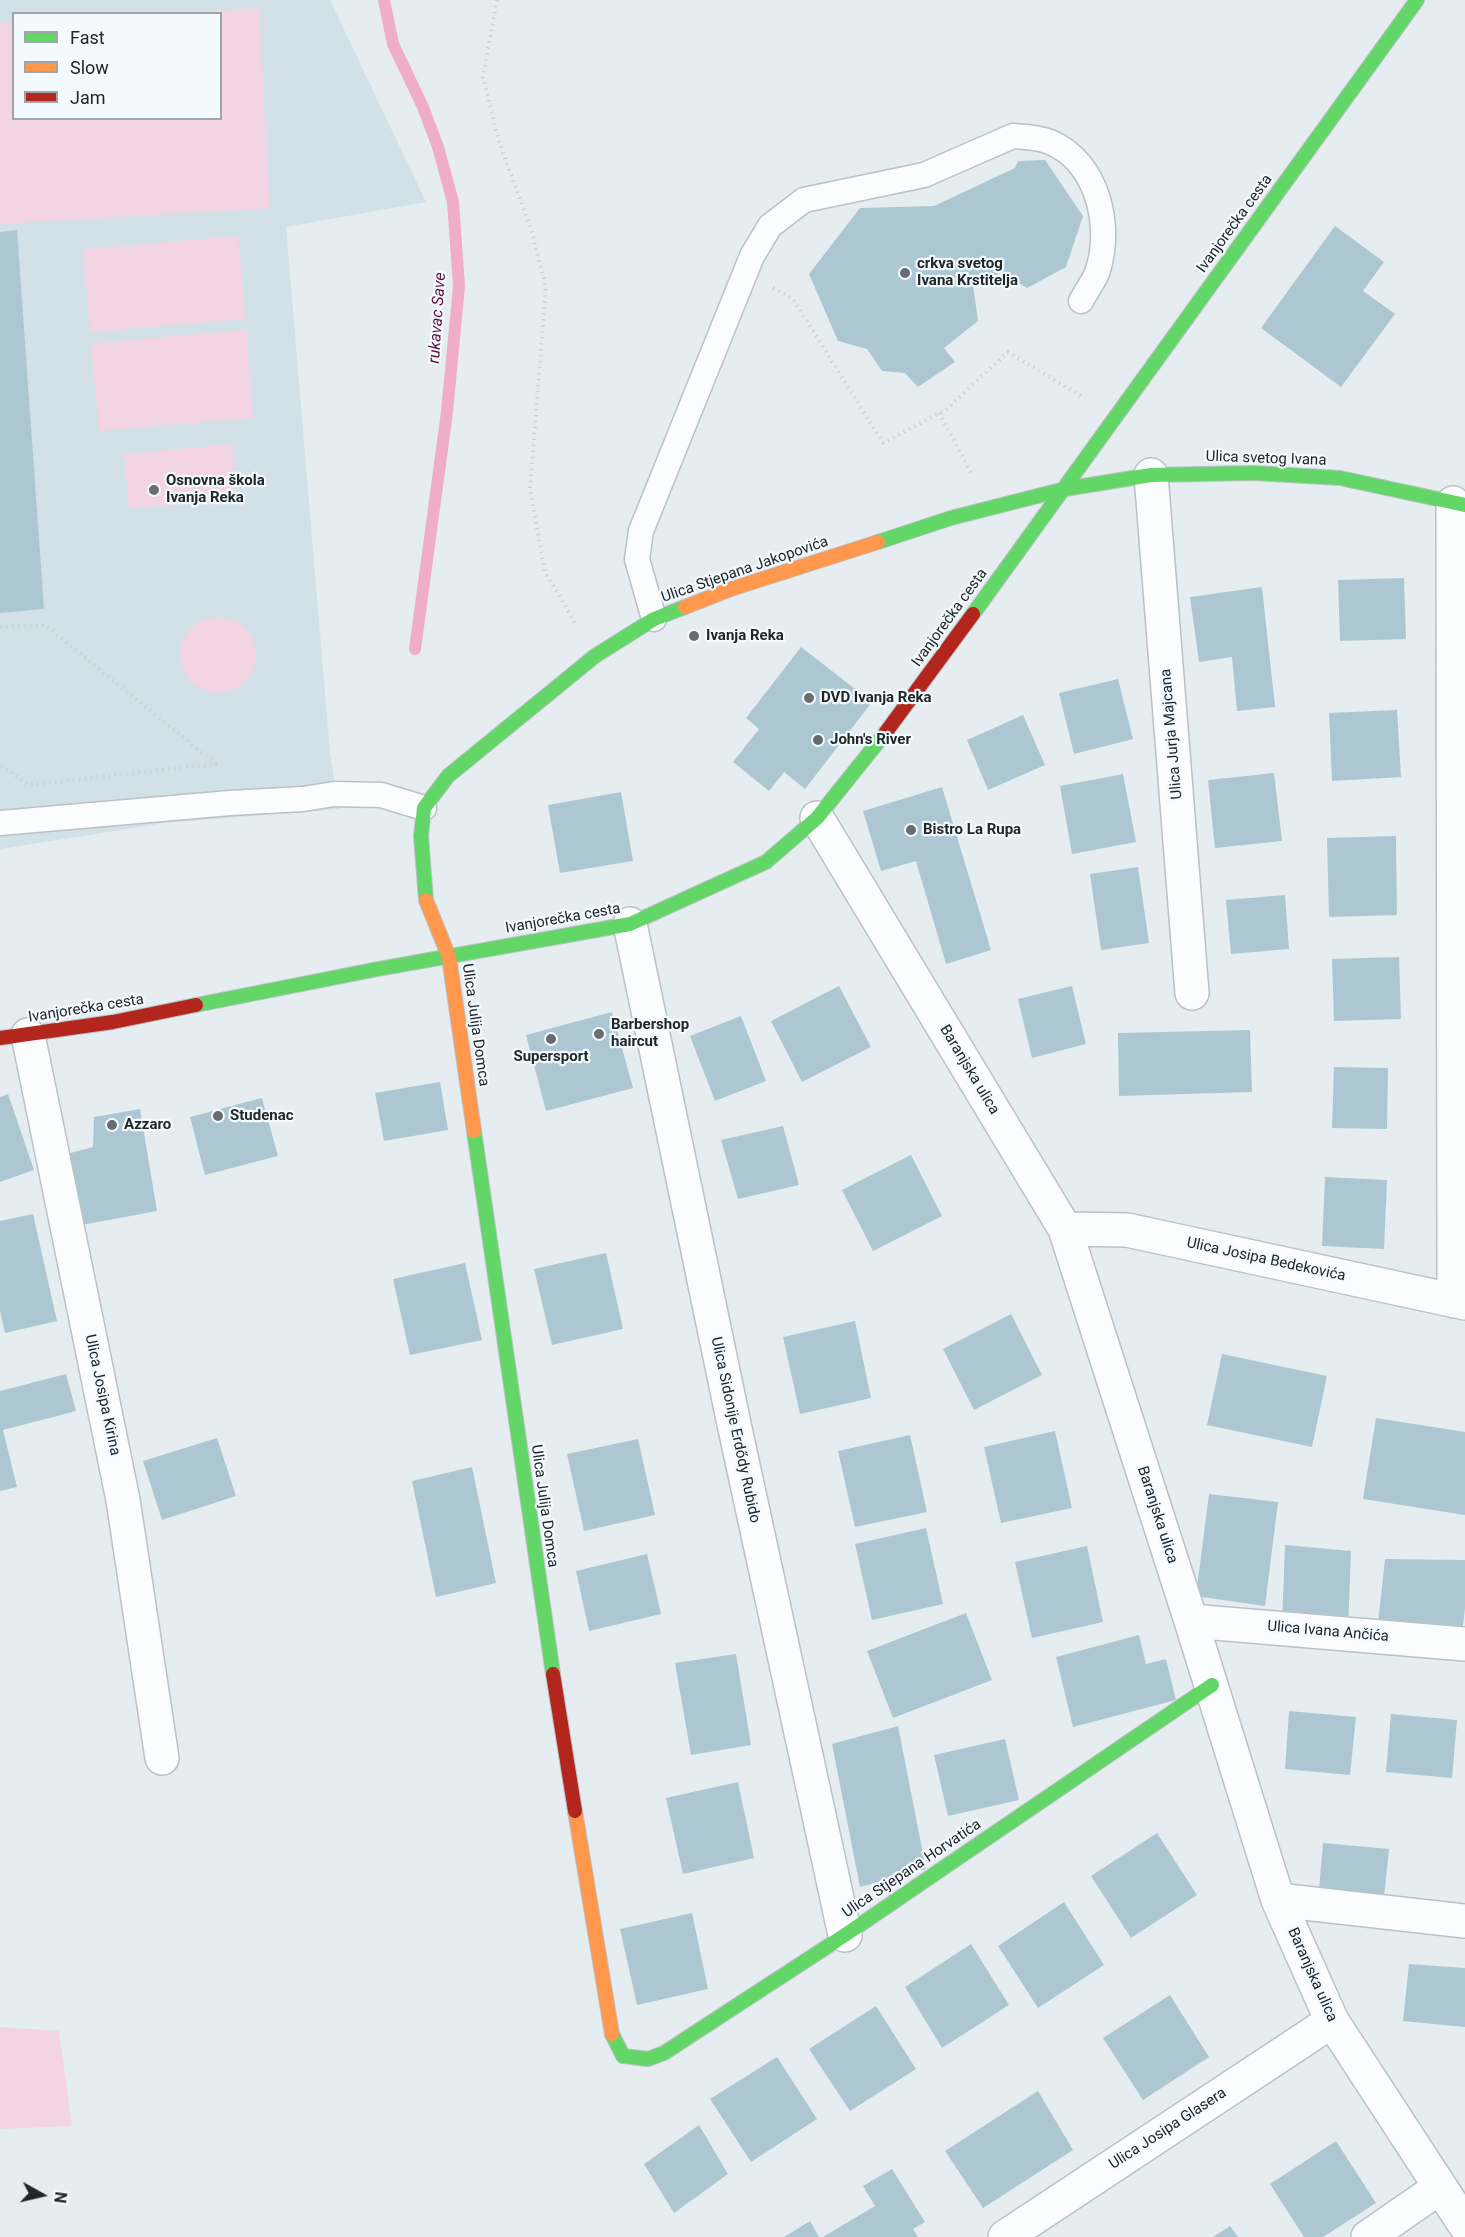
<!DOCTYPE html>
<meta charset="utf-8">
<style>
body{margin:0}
#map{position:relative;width:1465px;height:2237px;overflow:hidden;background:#e5edf1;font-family:Roboto,sans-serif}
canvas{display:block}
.legend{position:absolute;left:12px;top:12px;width:210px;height:108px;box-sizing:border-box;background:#f2faff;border:2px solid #9ea5a9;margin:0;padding:8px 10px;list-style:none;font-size:18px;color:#212629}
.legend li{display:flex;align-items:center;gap:12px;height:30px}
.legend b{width:30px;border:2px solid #9ea5a9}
.north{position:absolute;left:12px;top:2165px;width:60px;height:60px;-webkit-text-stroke:4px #f2faff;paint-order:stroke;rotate:98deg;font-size:16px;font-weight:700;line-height:24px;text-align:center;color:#212629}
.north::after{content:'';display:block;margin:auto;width:21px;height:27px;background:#212629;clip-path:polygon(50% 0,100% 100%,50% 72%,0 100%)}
</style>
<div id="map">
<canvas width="1465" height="2237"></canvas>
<ul class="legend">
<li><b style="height:8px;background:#63d668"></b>Fast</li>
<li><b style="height:8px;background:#ff974d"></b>Slow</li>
<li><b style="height:8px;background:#b3261e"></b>Jam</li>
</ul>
<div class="north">N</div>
</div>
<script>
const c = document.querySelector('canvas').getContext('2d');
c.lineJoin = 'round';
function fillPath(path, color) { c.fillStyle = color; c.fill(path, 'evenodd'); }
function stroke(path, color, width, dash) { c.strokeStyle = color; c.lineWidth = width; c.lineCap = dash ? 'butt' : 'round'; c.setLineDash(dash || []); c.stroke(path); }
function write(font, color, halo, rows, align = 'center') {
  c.font = font + ' Roboto,sans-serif'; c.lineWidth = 4.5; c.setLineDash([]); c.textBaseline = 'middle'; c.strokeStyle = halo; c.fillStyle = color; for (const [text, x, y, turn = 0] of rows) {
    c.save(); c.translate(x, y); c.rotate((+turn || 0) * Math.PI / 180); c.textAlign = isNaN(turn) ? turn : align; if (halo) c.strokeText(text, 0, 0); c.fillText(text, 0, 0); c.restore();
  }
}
const built = new Path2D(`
 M0,0H330L426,202L286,227L330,753L339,809L165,823L0,849ZM14,14H220V118H14Z`);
const green = new Path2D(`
 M259,8L270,208L0,224V23L13,22L14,118H220V14L168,13Z
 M238,236L245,319L90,332L83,249Z
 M246,330L253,418L99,431L91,343Z
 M232,444L237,499L129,509L124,454Z
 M180 655a38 38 0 1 1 76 0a38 38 0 1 1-76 0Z
 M0,2027L59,2031L72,2126L0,2129Z`);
const stream = new Path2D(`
 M384,0L393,44L423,107L438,147L453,202L459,286L447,412L415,649`);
const building = new Path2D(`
 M1045,160L1083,216L1066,267L1027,288L1001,273L973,285L978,321L944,348L955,362L918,387L905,373L882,371L867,349L838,341L809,274L860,208L934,206L1015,168L1018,161Z
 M1335,226L1384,262L1363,291L1395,314L1341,387L1261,328Z
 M17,230L44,609L0,613V232Z
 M1404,578L1406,639L1340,641L1338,580Z
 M1262,587L1275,707L1237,711L1232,657L1199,662L1190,597Z
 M801,647L872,702L805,789L784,772L769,791L733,762L759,729L746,718Z
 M1118,679L1133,739L1074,754L1059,693Z
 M1397,710L1401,777L1332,781L1329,713Z
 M1023,715L1045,765L988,790L967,740Z
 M1274,773L1282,841L1215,848L1208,780Z
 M1123,774L1136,842L1072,854L1060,786Z
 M942,787L991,950L946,964L916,861L881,871L863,811Z
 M621,792L633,861L560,873L548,805Z
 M1396,836L1397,915L1329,917L1327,838Z
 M1138,867L1149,943L1101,950L1090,874Z
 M1285,895L1289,949L1231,954L1226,900Z
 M1399,957L1401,1019L1334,1021L1332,959Z
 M839,986L871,1047L802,1082L771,1021Z
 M1072,986L1086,1044L1032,1058L1018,999Z
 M612,1012L633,1088L546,1111L526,1035Z
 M741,1016L766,1081L715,1101L690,1036Z
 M1250,1030L1252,1092L1119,1096L1118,1033Z
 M1334,1067L1388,1068L1387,1129L1332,1128Z
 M440,1082L448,1130L384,1141L375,1093Z
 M8,1094L34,1170L0,1182V1097Z
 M262,1098L278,1156L205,1175L190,1117Z
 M140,1109L157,1211L82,1225L63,1155L93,1147L94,1117Z
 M783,1126L799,1185L738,1199L721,1140Z
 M911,1155L942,1216L873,1251L842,1190Z
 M1325,1177L1387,1180L1384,1249L1322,1246Z
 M33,1214L57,1321L5,1333L0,1311V1221Z
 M606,1253L623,1329L552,1345L534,1269Z
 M465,1263L482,1340L410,1355L393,1279Z
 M1011,1314L1042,1375L974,1410L943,1349Z
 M855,1321L871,1398L800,1414L783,1337Z
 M1222,1354L1327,1376L1312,1447L1207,1425Z
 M66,1374L76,1411L3,1430L17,1487L0,1491V1391Z
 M1376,1418L1465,1432V1515L1363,1499Z
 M1055,1431L1072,1508L1001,1523L984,1447Z
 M910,1435L927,1512L855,1527L838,1451Z
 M217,1438L236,1496L162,1520L143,1461Z
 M638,1439L655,1515L584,1531L567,1454Z
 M472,1467L496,1583L436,1597L412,1481Z
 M1209,1494L1278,1502L1265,1606L1196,1596Z
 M926,1528L943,1604L872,1620L855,1544Z
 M1285,1545L1351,1551L1348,1630L1282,1624Z
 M1087,1546L1103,1622L1032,1638L1015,1562Z
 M647,1554L661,1614L589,1631L576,1571Z
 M1385,1559L1465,1560V1608L1461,1642L1377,1633Z
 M966,1613L992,1680L893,1718L867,1651Z
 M1139,1635L1146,1664L1166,1659L1176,1700L1073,1727L1056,1657Z
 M736,1654L751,1745L691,1755L675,1663Z
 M1289,1711L1356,1717L1350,1775L1285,1769Z
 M1391,1714L1457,1720L1452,1778L1386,1772Z
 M898,1726L926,1869L860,1887L832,1744Z
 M1005,1739L1019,1800L948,1816L934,1755Z
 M738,1782L754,1858L683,1874L666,1798Z
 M1157,1833L1197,1895L1131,1938L1091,1876Z
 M1323,1843L1389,1849L1383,1906L1318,1901Z
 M1064,1902L1104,1965L1038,2008L998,1946Z
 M692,1913L708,1989L637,2005L620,1929Z
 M971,1944L1009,2005L942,2048L905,1987Z
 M1409,1964L1465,1968V2027L1403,2021Z
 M1170,1995L1209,2057L1143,2100L1103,2038Z
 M876,2006L916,2069L850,2111L809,2049Z
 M777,2057L817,2119L751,2162L710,2099Z
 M1038,2091L1073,2150L983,2208L945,2151Z
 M699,2125L728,2174L674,2213L644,2164Z
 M1336,2141L1376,2203L1323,2237H1304L1270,2184Z
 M892,2169L925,2222L913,2229L918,2237H823L875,2206L863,2186Z
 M810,2221L819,2237H784Z
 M1230,2226L1238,2237H1213Z`);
const path = new Path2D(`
 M497,0L483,77L499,142L531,229L546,287L530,489L545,572L576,624
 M773,288L793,299L883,443L947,409L1008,352L1084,398
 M939,413L972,474
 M0,627L45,625L216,764L29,785L0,765`);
const lane = new Path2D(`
 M654,619L637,559L641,531L752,256L770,226L804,200L924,175L1013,136C1025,137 1038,137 1050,142C1098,162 1113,227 1097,273C1093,282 1086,292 1081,301
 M0,823L230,803L303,799L334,794L381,795L424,808`);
const street = new Path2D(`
 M1151,475L1192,993
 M1453,503L1454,1301
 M817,818L1065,1229L1191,1621L1278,1900L1332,2021L1465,2225
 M630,924L734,1424L845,1935
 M28,1035L123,1500L162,1758
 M1065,1229L1127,1230L1465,1303
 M1191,1621L1465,1644
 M1278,1900L1465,1921
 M1005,2237L1332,2021
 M1368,2237L1439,2188`);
const fast = new Path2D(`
 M878,542L951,518L1065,489L1151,475L1254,473L1340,478L1465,505
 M973,614L1417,0
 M426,900L421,836L424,808L448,776L595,656L654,619L685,607
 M196,1005L378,969L630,924L766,862L817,818L886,732
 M474,1131L553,1674
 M612,2034L623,2056L648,2059L664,2053L845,1935L1212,1685`);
const slow = new Path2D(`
 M685,607L731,589L878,542
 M426,900L449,957L474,1131
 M575,1811L612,2034`);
const jam = new Path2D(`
 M886,732L973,614
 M0,1038L113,1022L196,1005
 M553,1674L575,1811`);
const markers = [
 [905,273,6,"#666c6f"],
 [154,490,6,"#666c6f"],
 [694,636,6,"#666c6f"],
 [809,698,6,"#666c6f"],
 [818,740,6,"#666c6f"],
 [911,830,6,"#666c6f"],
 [599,1034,6,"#666c6f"],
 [551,1039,6,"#666c6f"],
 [218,1116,6,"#666c6f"],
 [112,1125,6,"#666c6f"]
];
const streetNames = [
 ["Ivanjorečka cesta",1235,224,-54],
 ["Ulica svetog Ivana",1266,459,2],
 ["Ulica Stjepana Jakopovića",745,570,-19],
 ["Ivanjorečka cesta",950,618,-54],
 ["Ulica Jurja Majcana",1172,734,-95],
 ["Ivanjorečka cesta",563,919,-10],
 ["Ivanjorečka cesta",86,1009,-9],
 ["Ulica Julija Domca",475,1025,82],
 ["Baranjska ulica",969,1070,59],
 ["Ulica Josipa Bedekovića",1266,1260,12],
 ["Ulica Josipa Kirina",102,1395,78],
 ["Ulica Sidonije Erdődy Rubido",735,1430,78],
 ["Ulica Julija Domca",544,1506,82],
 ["Baranjska ulica",1157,1515,72],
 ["Ulica Ivana Ančića",1328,1632,5],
 ["Ulica Stjepana Horvatića",912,1869,-34],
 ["Baranjska ulica",1312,1975,66],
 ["Ulica Josipa Glasera",1168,2129,-33]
];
const poiNames = [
 ["crkva svetog",917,264],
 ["Ivana Krstitelja",917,281],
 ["Osnovna škola",166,481],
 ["Ivanja Reka",166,498],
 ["Ivanja Reka",706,636],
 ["DVD Ivanja Reka",821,698],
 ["John's River",830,740],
 ["Bistro La Rupa",923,830],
 ["Barbershop",611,1025],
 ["haircut",611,1042],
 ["Supersport",551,1057,"center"],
 ["Studenac",230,1116],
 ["Azzaro",124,1125]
];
const waterNames = [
 ["rukavac Save",438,318,-86]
];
fillPath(built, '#d2e0e8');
fillPath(green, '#f3d4e3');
stroke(stream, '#efadca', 12);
fillPath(building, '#adc7d2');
stroke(lane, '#bbc1c4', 27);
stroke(street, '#bbc1c4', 36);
stroke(fast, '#bbc1c4', 16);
stroke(slow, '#bbc1c4', 16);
stroke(jam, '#bbc1c4', 16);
stroke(path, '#cfd1d2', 4, [1.5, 4.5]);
stroke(lane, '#fbfcfd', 24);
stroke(street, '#fbfcfd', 33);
stroke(fast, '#63d668', 14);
stroke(slow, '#ff974d', 14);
stroke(jam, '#b3261e', 14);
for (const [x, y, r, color] of markers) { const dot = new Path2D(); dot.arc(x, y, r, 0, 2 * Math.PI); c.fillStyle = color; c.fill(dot); stroke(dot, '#f2faff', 2); }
write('15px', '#212629', '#f2faff', streetNames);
write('bold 15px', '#212629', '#f2faff', poiNames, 'left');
write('italic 16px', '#630d39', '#f2faff', waterNames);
</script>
